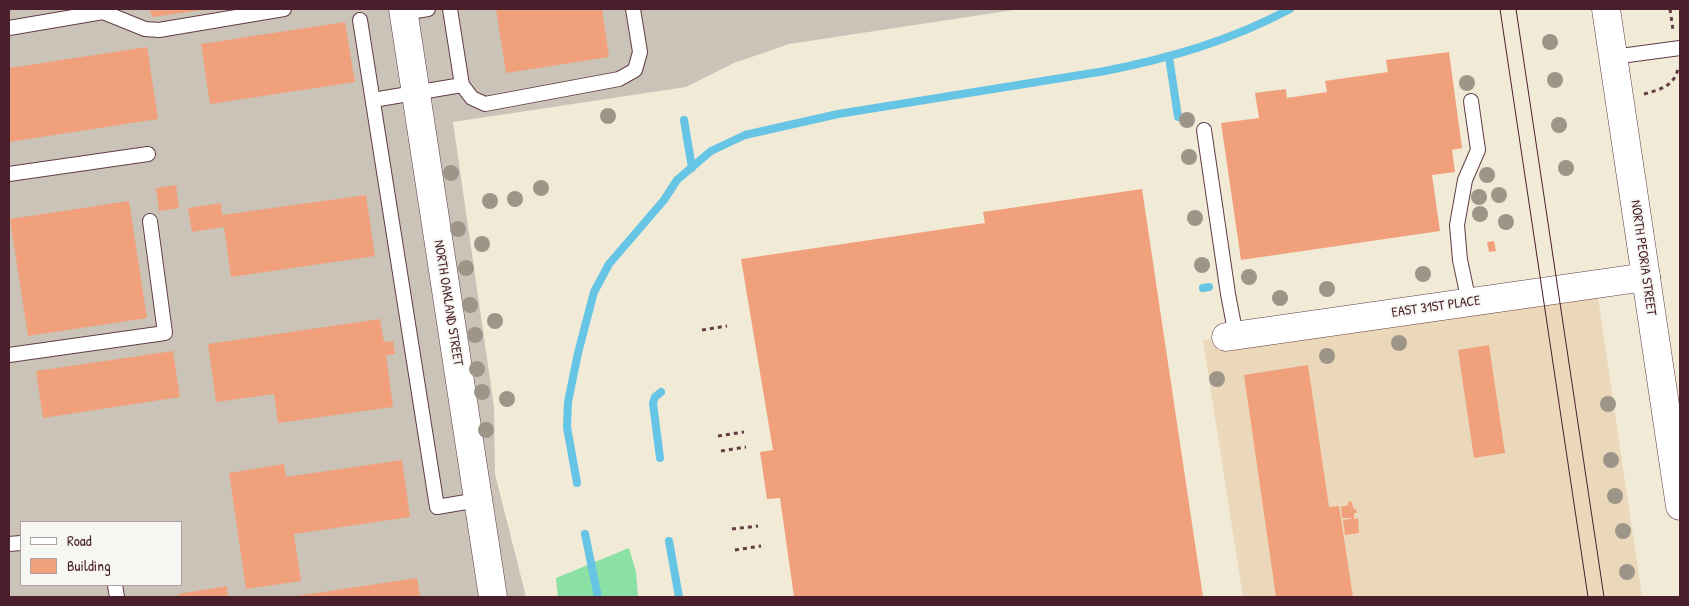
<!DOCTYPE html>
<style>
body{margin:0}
#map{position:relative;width:1689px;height:606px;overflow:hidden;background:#f0ead7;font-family:"Patrick Hand",sans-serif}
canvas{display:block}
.frame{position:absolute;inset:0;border:10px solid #4a1f2b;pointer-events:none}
.legend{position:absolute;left:20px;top:521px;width:162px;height:65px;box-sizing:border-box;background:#f6f6f2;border:1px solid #b1a0a2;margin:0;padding:6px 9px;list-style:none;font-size:15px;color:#4a1f2b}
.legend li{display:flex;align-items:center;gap:10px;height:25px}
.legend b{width:25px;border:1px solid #b1a0a2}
</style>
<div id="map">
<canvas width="1689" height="606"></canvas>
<div class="frame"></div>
<ul class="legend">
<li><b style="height:6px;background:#fff"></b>Road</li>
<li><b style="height:14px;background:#f0a17c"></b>Building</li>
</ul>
</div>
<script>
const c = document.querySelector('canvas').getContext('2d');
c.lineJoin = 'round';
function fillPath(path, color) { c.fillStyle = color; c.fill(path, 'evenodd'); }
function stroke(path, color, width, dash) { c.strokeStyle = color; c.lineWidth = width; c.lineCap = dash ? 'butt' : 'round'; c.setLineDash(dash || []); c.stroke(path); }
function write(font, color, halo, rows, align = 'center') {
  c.font = font + ' "Patrick Hand",sans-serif'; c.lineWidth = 4; c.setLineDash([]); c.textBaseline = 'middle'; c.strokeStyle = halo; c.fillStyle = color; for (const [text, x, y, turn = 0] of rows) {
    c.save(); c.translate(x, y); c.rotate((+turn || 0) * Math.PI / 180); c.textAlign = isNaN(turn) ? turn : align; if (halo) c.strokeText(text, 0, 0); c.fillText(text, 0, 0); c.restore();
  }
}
const built = new Path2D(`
 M1596,284L1642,597H1243L1203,340Z`);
const industrial = new Path2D(`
 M9,9H1020L789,44L734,63L686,87L453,122L494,407L495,474L526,597H9ZM21,522H181V585H21Z`);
const green = new Path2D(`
 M629,548L636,572L638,597H558L556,578Z`);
const stream = new Path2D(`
 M1169,57L1178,117
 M684,120L692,168
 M1203,288L1209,287
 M660,458L653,403L655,397L661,392
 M577,483L567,427L568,402L578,353L594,292L609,264L664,200L677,180L711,151L745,135L838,114L1105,71C1170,58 1230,41 1290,9
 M585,534L598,597
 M669,541L679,597`);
const building = new Path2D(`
 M150,9H202L203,10L152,17Z
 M496,9H602L609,57L506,73Z
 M345,22L355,82L210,104L201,44Z
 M147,47L158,119L9,142V68Z
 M1449,52L1462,148L1452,150L1455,172L1432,175L1440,231L1241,260L1221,123L1259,118L1255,93L1286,89L1287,98L1327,92L1325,81L1388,72L1386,60Z
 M176,185L179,208L159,211L156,188Z
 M1142,189L1203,597H794L780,498L767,499L760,452L773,450L741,259L985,223L983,212Z
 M366,195L375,256L231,277L224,227L192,232L188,208L221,203L222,215Z
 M129,201L147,318L28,336L10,219Z
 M1494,241L1496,251L1489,252L1487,242Z
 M380,319L384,342L393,341L395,354L386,355L393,407L278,423L274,394L216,402L208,344Z
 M1489,345L1505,453L1474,458L1458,350Z
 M173,351L180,397L43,418L36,371Z
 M1308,365L1329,507L1339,506L1353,597H1276L1244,375Z
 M402,460L410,517L294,534L301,581L246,589L229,473L284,464L286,477Z
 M1351,501L1354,509H1356L1357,513H1354V519L1358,518L1359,533L1345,535L1343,520L1351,519V518H1342L1341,507L1348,505V502Z
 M417,578L420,597H296V596Z
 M227,586L228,597H179L178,594Z`);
const path = new Path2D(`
 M1670,9L1673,30
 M1644,94C1659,90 1675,86 1678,68
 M702,330L727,326
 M718,436L744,432
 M721,451L746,447
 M732,529L758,526
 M735,550L761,546`);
const service = new Path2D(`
 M450,9L462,85
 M404,13L428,9
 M360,20L437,507L478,500
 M9,28L103,12L145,29L159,30L284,9
 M1613,57L1680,48
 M373,100L462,85L472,98L485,104L619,79L635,70L640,52L633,9
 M1204,130L1228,294L1236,336
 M9,174L148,154
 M1469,302L1460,260L1457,225L1465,180L1478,150L1471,101
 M9,355L165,333L150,221
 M9,544L21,543
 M115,585L117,597`);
const minor = new Path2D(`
 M403,9L493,597
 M1226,337L1646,277`);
const secondary = new Path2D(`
 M1606,9L1680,506`);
const tram = new Path2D(`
 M1500,9L1588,597
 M1516,9L1604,597`);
const trees = [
 [1550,42],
 [1555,80],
 [1467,83],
 [608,116],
 [1187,120],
 [1559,125],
 [1189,157],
 [1566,168],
 [451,173],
 [1487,175],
 [541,188],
 [1499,195],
 [1479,197],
 [515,199],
 [490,201],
 [1480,214],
 [1195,218],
 [1506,222],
 [458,229],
 [482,244],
 [1202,265],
 [466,268],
 [1423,274],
 [1249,277],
 [1327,289],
 [1280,298],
 [470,305],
 [495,321],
 [475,335],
 [1399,343],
 [1327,356],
 [477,369],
 [1217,379],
 [482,392],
 [507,399],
 [1608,404],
 [486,430],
 [1611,460],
 [1615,496],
 [1623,531],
 [1627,572]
];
const streetNames = [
 ["NORTH PEORIA STREET",1643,258,82],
 ["NORTH OAKLAND STREET",448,303,81],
 ["EAST 31ST PLACE",1436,307,-8]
];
fillPath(built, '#ebd8ba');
fillPath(industrial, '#cbc3b8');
fillPath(green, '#8be1a4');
stroke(stream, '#66c4e4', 8);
fillPath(building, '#f0a17c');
stroke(service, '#633d45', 16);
stroke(minor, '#633d45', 29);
stroke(secondary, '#633d45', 29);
stroke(path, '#633d45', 3, [4, 4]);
stroke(service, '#fff', 14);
stroke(minor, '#fff', 28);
stroke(secondary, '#fff', 28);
stroke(tram, '#4a1f2b', 1);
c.fillStyle = '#9e9589';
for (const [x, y] of trees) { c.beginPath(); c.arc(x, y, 8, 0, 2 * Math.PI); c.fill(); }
write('14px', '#4a1f2b', '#f6f6f2', streetNames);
</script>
